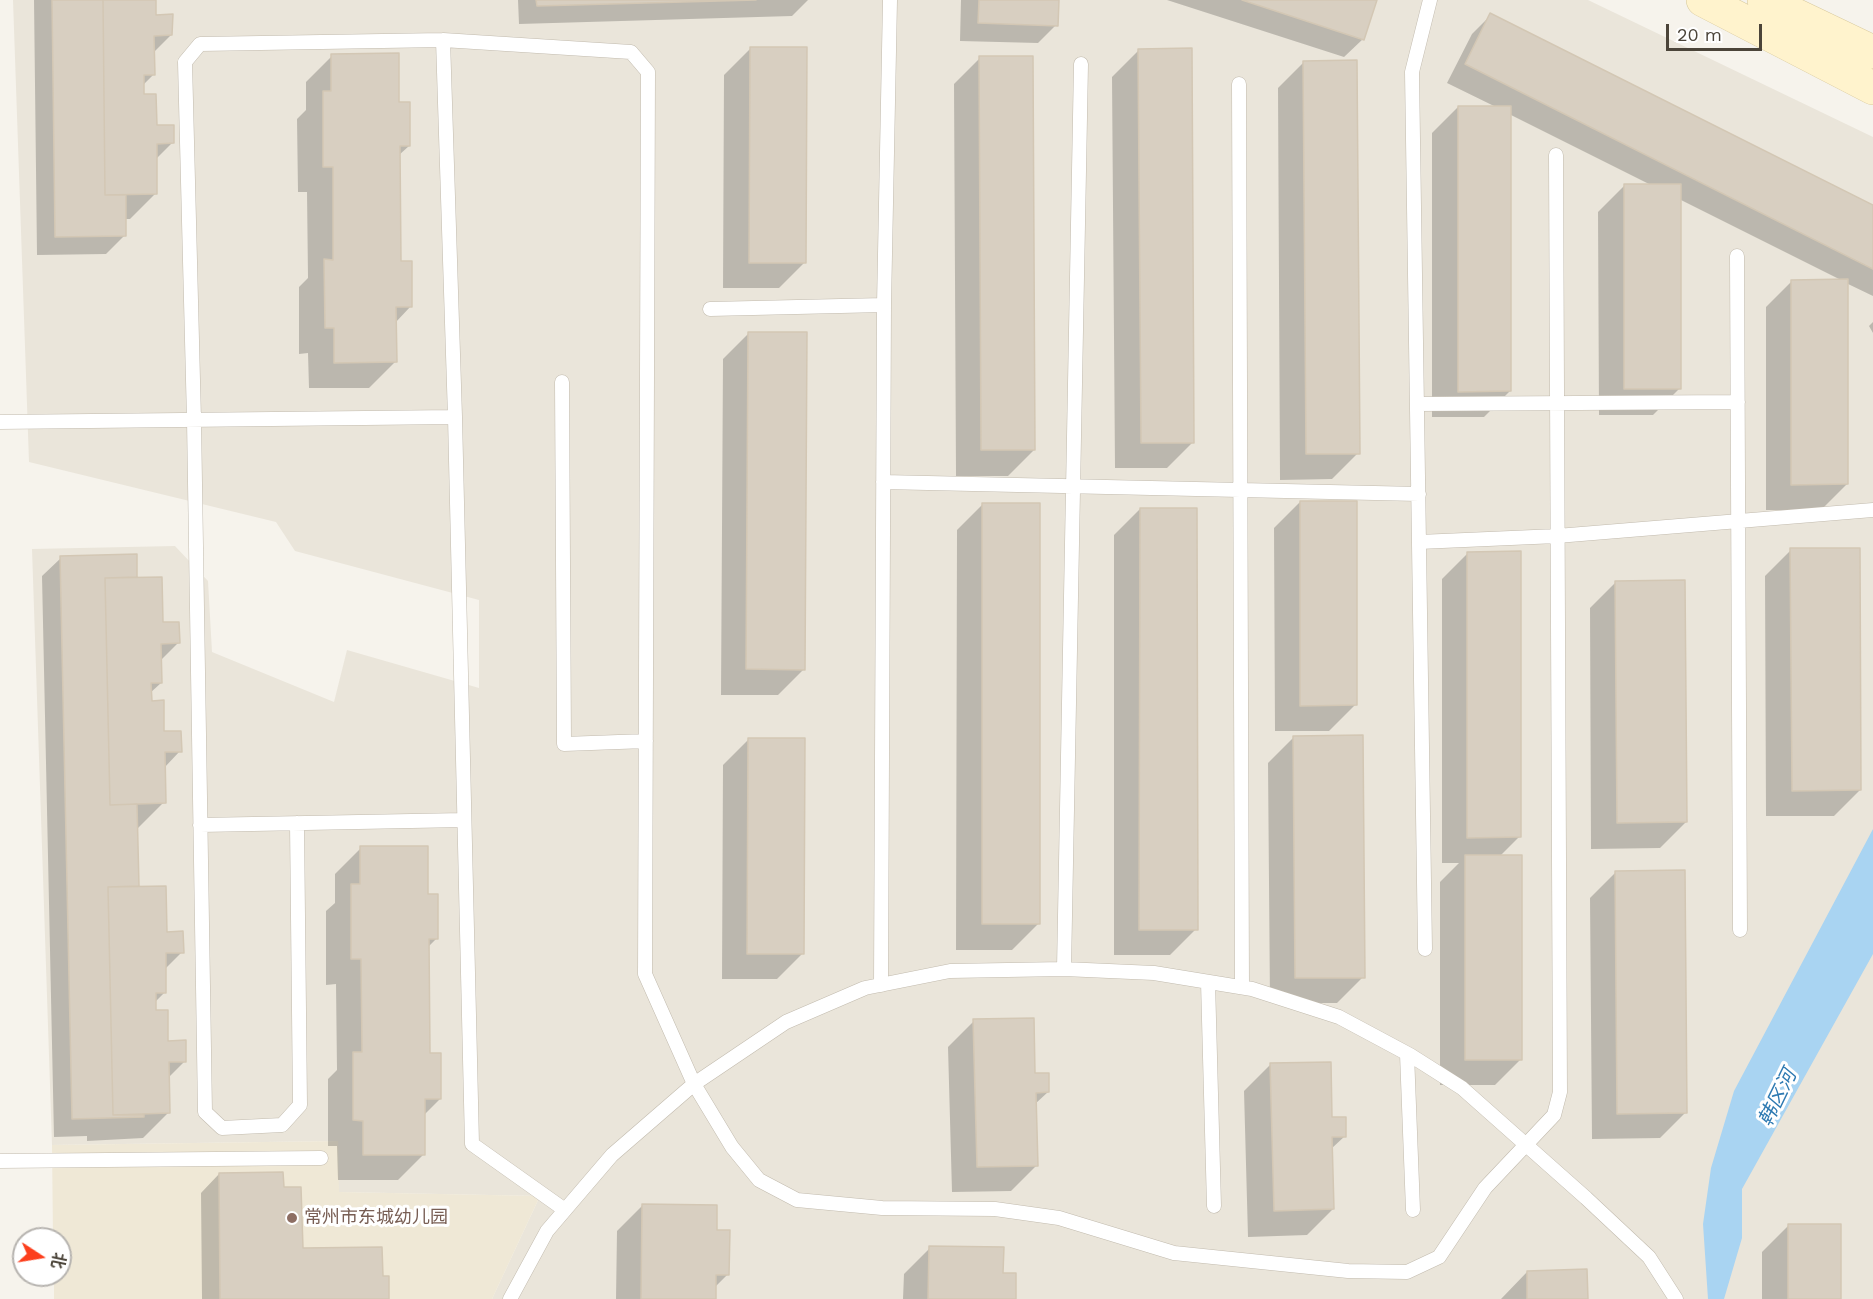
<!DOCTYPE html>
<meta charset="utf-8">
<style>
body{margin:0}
#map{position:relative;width:1873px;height:1299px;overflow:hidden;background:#f6f3ec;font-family:"Work Sans","Noto Sans SC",sans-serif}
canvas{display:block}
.north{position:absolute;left:12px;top:1227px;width:60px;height:60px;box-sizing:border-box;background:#fff;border:2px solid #b7b4b0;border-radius:50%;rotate:102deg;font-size:16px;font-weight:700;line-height:24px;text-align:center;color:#4b4439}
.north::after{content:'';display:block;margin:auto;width:21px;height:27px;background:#fc3f1d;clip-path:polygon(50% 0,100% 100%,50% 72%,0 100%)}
.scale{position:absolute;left:1666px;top:24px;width:96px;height:27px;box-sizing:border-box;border:3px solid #4b4439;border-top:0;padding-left:8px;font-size:18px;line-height:21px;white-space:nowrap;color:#4b4439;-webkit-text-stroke:4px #fff;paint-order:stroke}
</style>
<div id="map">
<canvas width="1873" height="1299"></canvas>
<div class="north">北</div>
<div class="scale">20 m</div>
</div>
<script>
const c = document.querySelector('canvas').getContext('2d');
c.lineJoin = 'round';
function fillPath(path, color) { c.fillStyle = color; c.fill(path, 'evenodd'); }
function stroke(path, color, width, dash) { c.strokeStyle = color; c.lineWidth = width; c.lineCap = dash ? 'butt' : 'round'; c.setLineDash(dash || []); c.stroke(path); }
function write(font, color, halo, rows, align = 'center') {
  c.font = font + ' "Work Sans","Noto Sans SC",sans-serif'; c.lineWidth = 6; c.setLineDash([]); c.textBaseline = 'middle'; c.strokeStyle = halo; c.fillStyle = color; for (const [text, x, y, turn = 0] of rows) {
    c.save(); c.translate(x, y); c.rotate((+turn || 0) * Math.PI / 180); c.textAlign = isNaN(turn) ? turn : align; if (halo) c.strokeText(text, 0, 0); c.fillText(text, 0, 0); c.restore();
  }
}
const residential = new Path2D(`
 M13,0H1588L1873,137V1299H492L540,1196L338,1192L337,1141L52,1145L32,549L175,546L208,581L212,652L334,702L347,650L479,688V600L295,551L276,522L29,462Z`);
const education = new Path2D(`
 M338,1141L339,1192L540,1196L492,1299H54V1275H60V1239H53L52,1145Z`);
const water = new Path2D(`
 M1873,829V954L1742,1189V1238L1724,1299H1708L1703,1224L1711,1168L1734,1091Z`);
const shadow = new Path2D(`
 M34,0H154L155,16L171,35L153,53V75L143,85V95L155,126L173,142L155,160L156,193L130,219H124L125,235L106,254L37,255Z
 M518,0H808L792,16L519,24Z
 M961,0H1057L1056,25L1038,43L960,41Z
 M1167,0H1375L1363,39L1344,57Z
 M1491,15L1873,207V296L1846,283L1847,484L1821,510H1766V307L1792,281H1843L1679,199V389L1653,415H1599L1598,212L1624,186H1653L1509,114L1510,391L1484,417H1432V133L1458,107H1496L1447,83L1472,34Z
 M750,49L805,262L779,288H723L724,75Z
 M1138,51L1193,442L1167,468H1115L1112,77Z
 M332,56L398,103L409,146L399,155V262L411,306L395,323V362L369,388H309L308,353L299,354V287L308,278L307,192H298L297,119L306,110V82Z
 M980,58L1034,450L1008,476H956L954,84Z
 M1304,62L1358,453L1332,479L1280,480L1278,88Z
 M1873,322V333L1869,326Z
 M749,333L804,669L778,695H721L723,359Z
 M1300,502L1355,705L1329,731H1275L1274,528Z
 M983,504L1038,924L1012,950H956L957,530Z
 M1140,509L1196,929L1170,955H1114V535Z
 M1791,550L1860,790L1834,816H1766L1765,576Z
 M1468,553L1519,837L1500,856L1521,1059L1495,1085H1440V882L1459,863H1442V579Z
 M61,558L136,577L133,579L161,624L178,643L160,661L161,683L150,693V702L163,733L180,751L164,768V802L138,828L136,829L137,885L135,888L165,933L182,952L164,970L165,992L154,1003L155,1012L167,1042L185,1061L168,1078L169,1112L143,1138L87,1141V1136L54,1137L42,576Z
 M1616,582L1686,822L1660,848L1591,849L1590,608Z
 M1294,737L1363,977L1337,1003H1270L1268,763Z
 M749,739L803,953L777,979H722L723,765Z
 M361,848L426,895L437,938L428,947V1055L440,1099L424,1115V1154L398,1180H338L337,1146H328V1079L337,1070L336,984L326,985V911L335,903V874Z
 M1616,872L1686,1112L1660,1138L1592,1139L1590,898Z
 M974,1021L1034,1074L1048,1092L1035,1104L1037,1165L1011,1191L952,1192L948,1047Z
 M1270,1065L1330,1119L1345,1136L1331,1149L1333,1209L1307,1235L1248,1237L1244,1091Z
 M219,1174L282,1189L301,1250L381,1278L388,1299H202L201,1193Z
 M643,1205L715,1232L728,1274L714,1288V1299H616L617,1231Z
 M1788,1226L1840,1299H1762V1252Z
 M930,1248L1002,1275L1015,1299H903L904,1274Z
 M1527,1272L1586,1299H1501Z`);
const building = new Path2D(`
 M52,0H103L105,195H126V236L55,237Z
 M103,0H156V15L173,14L172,35L154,36L155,75H144V94H156L157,125H174V143L157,144V194L105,195Z
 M536,0H756L537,6Z
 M979,0H1059L1058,26L978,23Z
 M1242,0H1377L1364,40Z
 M1490,13L1873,205V269L1465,64Z
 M750,47H807L806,263H749Z
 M1192,48L1194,443H1141L1138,49Z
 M399,53V102H410V146H400L401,261H412V307H396L397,362L334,363V328H325L324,259L333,260V167H323V91H331V54Z
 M979,56H1033L1035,450H981Z
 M1357,60L1360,454H1306L1303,61Z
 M1458,106H1511V391L1458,392Z
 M1624,184H1681V389H1624Z
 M1848,279V484L1791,485V280Z
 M748,332H807L805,670L746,669Z
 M1300,501H1357V705L1300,706Z
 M982,503H1040V924H982Z
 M1140,508H1197L1198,930H1139Z
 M1790,548H1860L1861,790L1792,791Z
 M1521,551V837L1467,838V552Z
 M137,554V577L105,578L110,805L137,804L139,886L108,887L113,1115H144V1117L72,1119L60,556Z
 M162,577L163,622H179L180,643L161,644L162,683H151L152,701L164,700V731H181L182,752H165L166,803L110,805L105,578Z
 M1685,580L1687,822L1617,823L1615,581Z
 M1363,735L1365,978H1295L1293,736Z
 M748,738H805L804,954H747Z
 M360,846H428V894H438V939H429L430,1053H441V1099H425V1155H363V1121L353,1120V1052H362L361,959H351V884H360Z
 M1465,855H1522V1060H1465Z
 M1685,870L1687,1113L1617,1114L1615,871Z
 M166,886L167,932L183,931L184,953H166V993H156V1010H168V1041L186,1040V1062H169L170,1113L113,1115L108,887Z
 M1034,1018L1035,1073H1049V1092L1036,1093L1038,1166L977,1167L973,1019Z
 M1331,1062L1332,1117H1346V1137H1332L1334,1209L1274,1211L1270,1063Z
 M283,1172L284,1187H301L303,1248L382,1247L383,1276H389V1299H220L219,1173Z
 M642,1204L717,1205V1230H730L729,1275H716V1299H641Z
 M1788,1224H1841V1299H1788Z
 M929,1246L1004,1247L1003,1273H1016V1299H928Z
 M1587,1269L1588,1299H1527V1271Z`);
const lane = new Path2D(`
 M1239,84L1242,987
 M1737,256L1740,930
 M710,309L884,305
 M562,382L564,744L646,741
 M1417,404L1738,402
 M0,422L455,417
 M883,482L1419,494
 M1419,542L1557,536L1873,510
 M297,823L300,1105L282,1125L222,1128L205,1112L194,420L185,62L200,44L443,40
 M200,825L464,820
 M1425,949L1412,72L1430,0
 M1064,969L1081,64
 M1208,982L1214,1206
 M881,985L884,305L890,0
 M1407,1054L1413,1210
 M0,1161L321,1158
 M565,1210L472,1144L455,417L443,40L631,52L648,72L645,974L694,1084L732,1147L759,1180L797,1200L882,1208L995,1209L1059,1218L1174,1253L1348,1271L1407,1272L1439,1257L1485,1188L1554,1115L1560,1092L1556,155
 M510,1299L547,1231L612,1155L694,1084L786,1022L865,988L950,971L1064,969L1154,973L1252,989L1339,1017L1410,1055L1462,1088L1586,1198L1649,1257L1676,1299`);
const secondary = new Path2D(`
 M1703,0L1873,88
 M1764,0L1873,52`);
const markers = [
 [292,1218,6,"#8d6e63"]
];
const educationNames = [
 ["常州市东城幼儿园",304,1218]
];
const waterNames = [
 ["韩区河",1778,1098,-64]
];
fillPath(residential, '#eae5da');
fillPath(education, '#efe8d6');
fillPath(water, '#a9d4f2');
fillPath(shadow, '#0003');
fillPath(building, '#d8cfc1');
stroke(building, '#d3c7b4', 1.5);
stroke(lane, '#c2bbae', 15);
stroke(secondary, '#d6c79b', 34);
stroke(lane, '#fff', 14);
stroke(secondary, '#fff3cd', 33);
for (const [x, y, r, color] of markers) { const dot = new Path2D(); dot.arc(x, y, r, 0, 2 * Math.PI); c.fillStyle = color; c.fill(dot); stroke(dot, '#fff', 2); }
write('18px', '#785e54', '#fff', educationNames, 'left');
write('italic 20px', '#2e7ab2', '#fff', waterNames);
</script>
